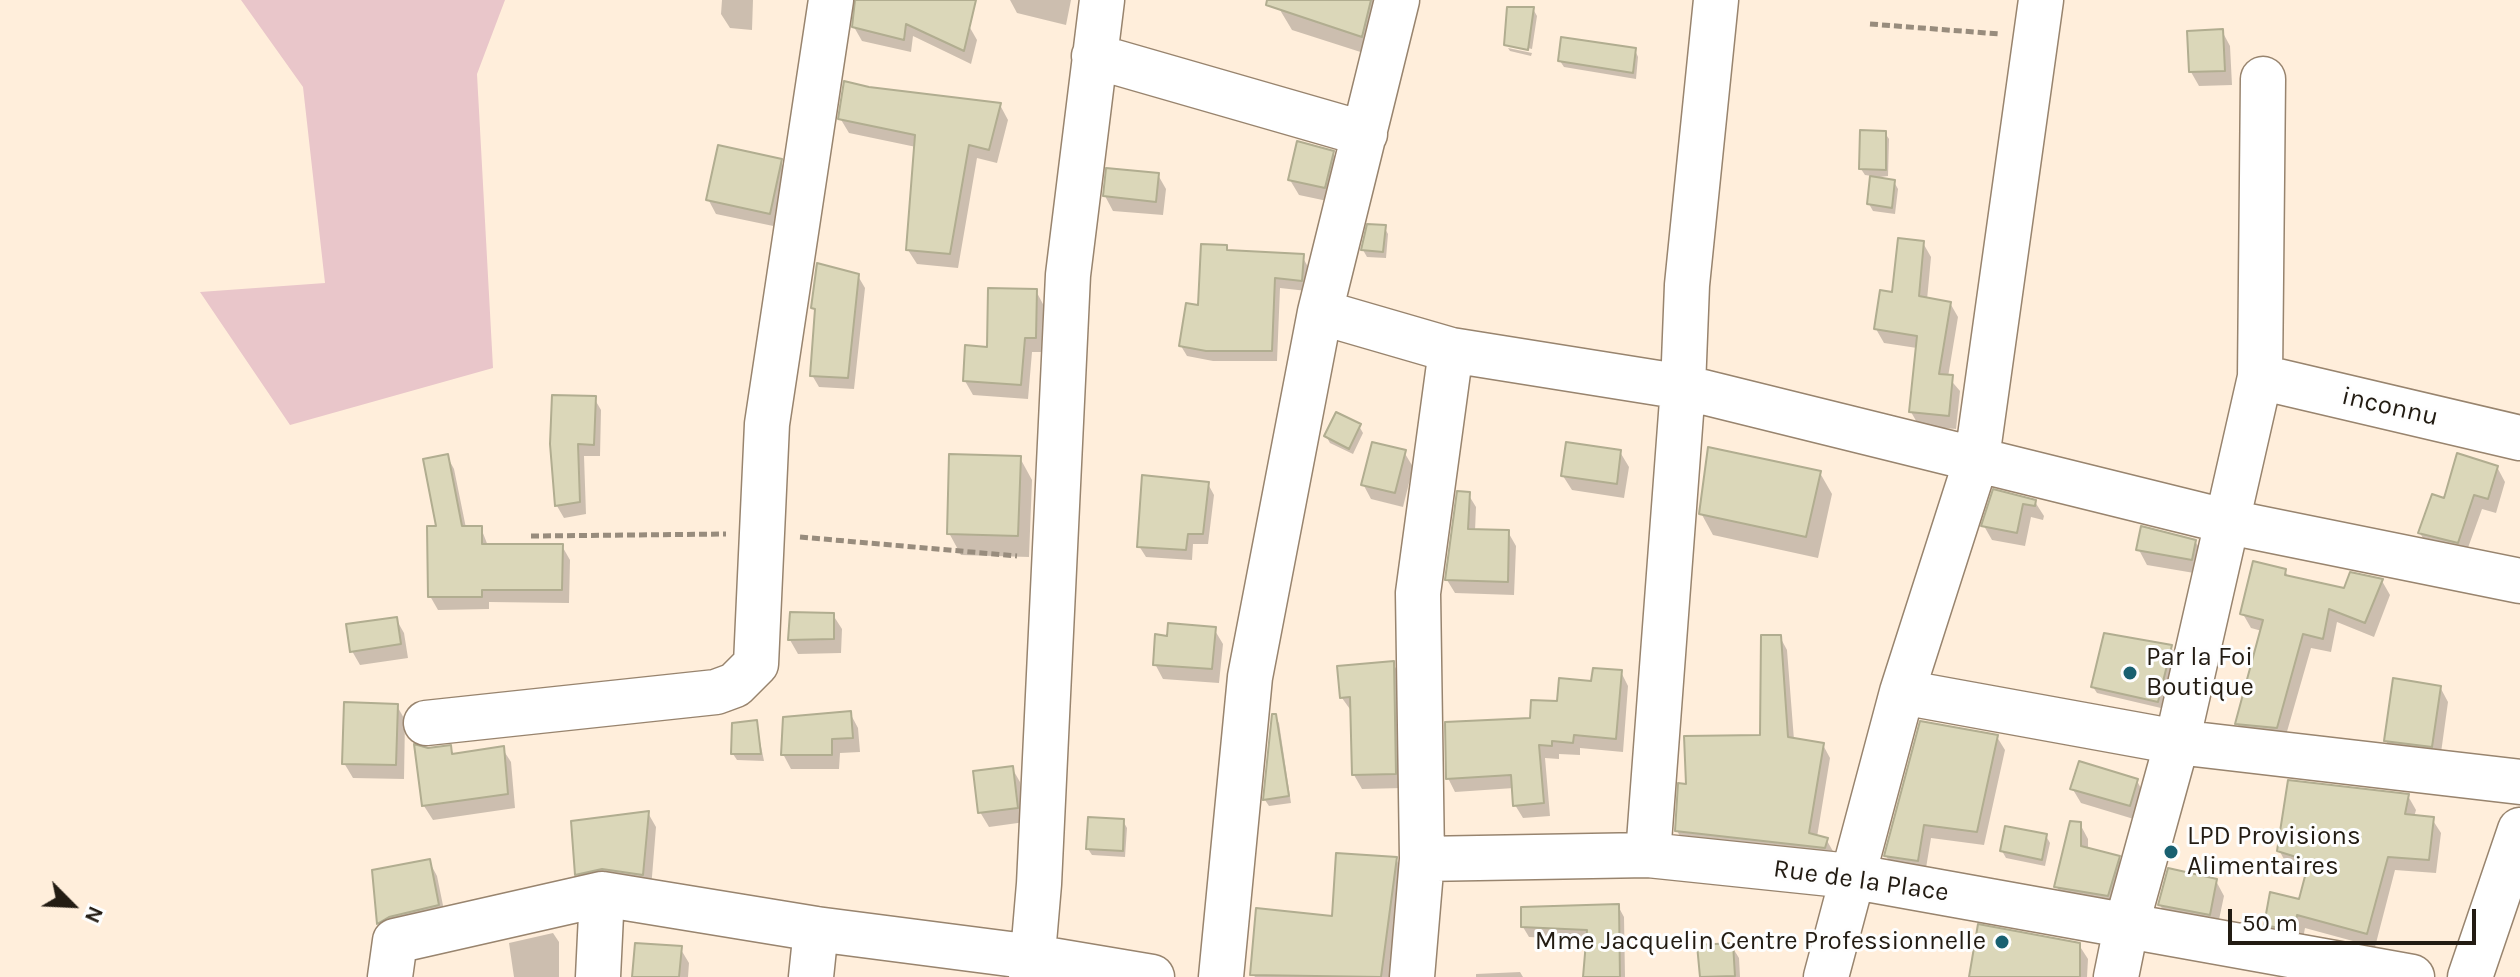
<!DOCTYPE html>
<style>
body{margin:0}
#map{position:relative;width:2520px;height:977px;overflow:hidden;background:#ffeedb;font-family:Karla,sans-serif}
canvas{display:block}
.north{position:absolute;left:32px;top:865px;width:80px;height:80px;-webkit-text-stroke:6px #fefefe;paint-order:stroke;rotate:114deg;font-size:22px;font-weight:700;line-height:32px;text-align:center;color:#231c13}
.north::after{content:'';display:block;margin:auto;width:28px;height:36px;background:#231c13;clip-path:polygon(50% 0,100% 100%,50% 72%,0 100%)}
.scale{position:absolute;left:2228px;top:909px;width:248px;height:36px;box-sizing:border-box;border:4px solid #231c13;border-top:0;padding-left:10px;font-size:24px;line-height:28px;white-space:nowrap;color:#231c13;-webkit-text-stroke:6px #fefefe;paint-order:stroke}
</style>
<div id="map">
<canvas width="2520" height="977"></canvas>
<div class="north">N</div>
<div class="scale">50 m</div>
</div>
<script>
const c = document.querySelector('canvas').getContext('2d');
c.lineJoin = 'round';
function fillPath(path, color) { c.fillStyle = color; c.fill(path, 'evenodd'); }
function stroke(path, color, width, dash) { c.strokeStyle = color; c.lineWidth = width; c.lineCap = dash ? 'butt' : 'round'; c.setLineDash(dash || []); c.stroke(path); }
function write(font, color, halo, rows, align = 'center') {
  c.font = font + ' Karla,sans-serif'; c.lineWidth = 6; c.setLineDash([]); c.textBaseline = 'middle'; c.strokeStyle = halo; c.fillStyle = color; for (const [text, x, y, turn = 0] of rows) {
    c.save(); c.translate(x, y); c.rotate((+turn || 0) * Math.PI / 180); c.textAlign = isNaN(turn) ? turn : align; if (halo) c.strokeText(text, 0, 0); c.fillText(text, 0, 0); c.restore();
  }
}
const green = new Path2D(`
 M241,0H505L477,74L493,368L290,425L200,292L325,283L303,87Z`);
const shadow = new Path2D(`
 M722,0H753L752,30L730,28L721,14Z
 M856,0H917L969,26L977,40L971,64L913,36L911,52L862,41L854,27Z
 M1010,0H1071L1066,25L1017,13Z
 M1283,0H1395L1373,56L1292,30L1280,10Z
 M1533,9L1537,16L1532,49L1507,43V46L1506,44Z
 M2222,31L2230,46L2232,85L2199,86L2191,72Z
 M1508,48L1532,53L1531,56L1510,51Z
 M1635,50L1638,57L1636,79L1564,67L1560,61Z
 M869,89L1000,105L1008,120L997,163L977,158L958,268L917,264L908,250L916,147L849,133L840,118Z
 M1885,133L1889,139L1888,176L1872,178L1894,182L1898,189L1895,214L1873,211L1869,204L1872,176L1865,175L1861,169Z
 M1333,153L1341,167L1332,202L1299,195L1290,180Z
 M780,161L789,175L778,227L716,214L708,199Z
 M1158,175L1166,189L1163,215L1113,211L1105,196Z
 M1384,227L1388,234L1386,258L1367,257L1363,250Z
 M1923,243L1931,257L1927,300L1950,303L1958,317L1948,377L1960,391L1956,429L1919,426L1911,412L1917,348L1884,343L1876,329Z
 M1226,247L1229,252L1302,256L1308,267L1307,291L1280,288L1277,361H1213L1187,356L1181,346Z
 M858,276L865,288L854,389L819,387L812,375L816,314L813,308Z
 M1036,291L1044,306L1043,352H1032L1028,399L973,395L965,381Z
 M554,397L594,398L601,410L600,456H584L586,514L564,518L557,506Z
 M1359,426L1363,433L1353,454L1330,443L1326,436Z
 M1404,452L1413,467L1403,507L1371,499L1363,484Z
 M1620,452L1629,467L1624,498L1572,490L1563,476Z
 M447,456L454,469L466,528H481L488,546H562L570,560L569,603L489,602V609L438,610L430,596Z
 M1020,458L1032,480L1029,557L961,555L949,533Z
 M2497,467L2505,482L2496,513L2482,509L2465,556L2428,547L2420,533L2445,500Z
 M1820,473L1832,494L1818,558L1713,535L1701,513Z
 M1208,484L1214,495L1208,544H1193L1192,560L1146,557L1139,546Z
 M1995,492L2035,502L2044,516L2043,520L2031,517L2025,546L1992,540L1984,526Z
 M1468,494L1476,507L1475,531L1508,532L1516,546L1514,595L1455,593L1447,580Z
 M2195,541L2204,556L2200,574L2147,565L2139,550Z
 M2285,571L2289,578L2345,590L2382,581L2390,595L2374,637L2337,622L2331,652L2311,648L2284,742L2245,738L2237,723L2262,631L2251,628L2243,614Z
 M833,615L842,629L841,653L798,654L790,640Z
 M396,619L404,633L408,658L360,665L352,651Z
 M1214,629L1223,644L1219,683L1163,679L1155,664Z
 M1780,637L1787,650L1794,740L1823,745L1830,758L1817,837L1826,839L1834,853L1685,844L1677,831L1688,786L1762,737Z
 M2171,647L2175,654L2161,708L2097,693L2093,687Z
 M1393,663L1401,678L1403,788L1362,789L1354,775L1352,712L1342,698Z
 M1621,672L1628,686L1623,752L1580,748V755L1559,754V759L1545,758L1550,816L1523,818L1515,805L1514,788L1455,792L1448,778L1532,720L1593,683Z
 M2440,687L2448,702L2440,760L2394,755L2386,741Z
 M397,706L405,720L404,779L353,778L344,763Z
 M850,713L858,728L860,752L840,753L839,769H791L783,754Z
 M1273,716L1279,723L1291,803L1269,806L1265,800Z
 M756,722L764,761L737,760L733,754Z
 M1997,737L2005,750L1984,845L1931,838L1925,874L1894,869L1886,856Z
 M450,748L455,756L502,748L511,762L515,808L433,820L424,806L428,750Z
 M1012,768L1020,782L1025,822L989,827L980,812Z
 M2137,781L2145,796L2137,820L2081,803L2072,788Z
 M2408,796L2416,810L2414,817L2432,819L2441,833L2436,873L2395,870L2375,947L2305,928L2302,944L2274,939L2266,925L2300,902L2308,871L2287,865L2279,850Z
 M648,813L656,827L651,889L585,888L577,874Z
 M1123,821L1127,828L1125,857L1092,855L1088,849Z
 M2080,824L2088,839V850L2118,858L2127,872L2116,910L2065,902L2057,887Z
 M2046,836L2050,843L2045,866L2006,858L2002,851Z
 M1396,859L1404,873L1391,977H1254L1334,918Z
 M429,861L437,876L446,920L387,937L379,923L374,872Z
 M2216,881L2224,896L2217,929L2168,920L2160,905Z
 M1618,906L1624,917L1625,977H1585L1588,940L1529,937L1523,927Z
 M553,933L559,942V977H514L509,943Z
 M1731,945L1739,958L1740,977H1702L1700,947Z
 M2079,945L2088,959L2087,977H1972Z
 M680,948L689,963L688,977H634Z
 M1520,972L1523,977H1476V974Z`);
const building = new Path2D(`
 M855,0H976L964,51L906,24L904,40L852,27Z
 M1267,0H1371L1362,37L1266,5Z
 M1507,7H1534L1528,50L1504,45Z
 M2223,29L2225,71L2189,72L2187,31Z
 M1561,37L1636,48L1633,73L1558,61Z
 M844,81L869,87L1001,103L989,150L969,145L950,254L906,250L915,135L838,119Z
 M1860,130L1886,131V170L1859,169Z
 M1297,141L1334,151L1325,188L1288,180Z
 M718,145L782,159L770,214L706,200Z
 M1106,168L1159,173L1156,202L1103,196Z
 M1870,176L1895,180L1892,208L1867,204Z
 M1367,224L1386,225L1383,252L1361,250Z
 M1898,238L1924,241L1919,296L1951,302L1939,374L1953,375L1949,416L1909,412L1917,336L1874,329L1880,290L1892,292Z
 M1201,244L1227,245V250L1304,254L1302,281L1275,278L1272,351H1206L1179,346L1186,303L1198,305Z
 M817,263L859,274L848,378L810,376L815,309L811,308Z
 M988,288L1037,289L1036,338H1025L1021,385L963,381L965,345L987,347Z
 M552,395L596,396L594,445L578,444L580,502L555,506L550,444Z
 M1336,412L1361,424L1349,449L1324,436Z
 M1372,442L1406,450L1395,493L1361,485Z
 M1566,442L1621,450L1617,484L1561,476Z
 M1708,447L1821,471L1806,537L1699,514Z
 M2457,453L2498,466L2488,499L2474,495L2458,543L2418,533L2432,494L2444,498Z
 M448,454L462,526H482V544H563L562,590H482V597H428L427,526H436L423,459Z
 M949,454L1021,456L1018,536L947,534Z
 M1142,475L1209,482L1203,534H1188L1186,550L1137,547Z
 M1993,489L2036,500L2035,506L2023,504L2017,533L1981,526Z
 M1457,491L1470,492L1468,529L1509,530L1508,582L1445,580Z
 M2141,526L2196,540L2192,560L2136,550Z
 M2253,561L2286,569L2285,575L2344,588L2350,572L2383,579L2365,623L2329,609L2323,639L2303,634L2277,728L2235,724L2263,620L2240,614Z
 M790,612L834,613V639L788,640Z
 M397,617L401,644L350,652L346,624Z
 M1168,623L1216,627L1212,669L1153,665L1155,634L1167,636Z
 M2104,633L2172,645L2158,702L2091,687Z
 M1761,635H1781L1788,737L1824,743L1809,833L1828,838L1825,848L1675,831L1678,783L1686,784L1684,736L1760,735Z
 M1394,661L1396,774L1352,775L1350,697L1340,698L1337,666Z
 M1593,668L1622,670L1616,739L1574,735L1573,743L1552,741V746L1539,745L1544,803L1513,806L1511,775L1446,779L1445,722L1530,718L1531,700L1557,701L1559,678L1591,681Z
 M2393,678L2441,686L2432,747L2384,741Z
 M344,702L398,704L396,765L342,764Z
 M851,711L853,738L832,739V755H781L783,717Z
 M1272,714H1276L1289,796L1263,800Z
 M757,720L761,754H731L732,723Z
 M1920,721L1998,735L1977,832L1924,825L1918,861L1884,856Z
 M414,744L428,748L451,745L452,754L504,746L508,794L422,806Z
 M2079,761L2138,779L2130,806L2070,789Z
 M1013,766L1018,808L978,813L973,771Z
 M2288,780L2409,794L2405,814L2434,817L2429,860L2388,857L2367,934L2297,915L2295,931L2264,925L2270,892L2299,899L2309,861L2277,851Z
 M649,811L643,875L602,869L575,875L571,821Z
 M1088,817L1124,819L1123,851L1086,849Z
 M2070,821L2081,822V846L2120,856L2108,896L2054,887Z
 M2005,826L2047,834L2042,860L2000,851Z
 M1336,853L1397,857L1381,977L1250,975L1256,908L1332,916Z
 M430,859L439,905L389,917L377,924L372,870Z
 M2168,868L2217,879L2210,915L2158,905Z
 M1619,904L1620,977H1583L1587,930L1521,927V907Z
 M1978,924L2080,943V977H1969Z
 M635,943L682,946L679,977H632Z
 M1733,943L1735,976L1700,977L1697,945Z`);
const path = new Path2D(`
 M1870,24L2000,34
 M531,536L726,534
 M800,537L1017,556`);
const minor = new Path2D(`
 M1094,56L1365,134
 M1320,312L1397,0
 M2260,377L2520,438
 M1902,692L2177,742L2520,782
 M426,723L716,692L735,685L756,664L767,424L831,0
 M1648,855L1683,387L1687,285L1716,0
 M1422,859L1418,593L1451,350L1683,387L2229,522L2520,581
 M390,977L395,941L602,894L816,929L1033,957L1152,977
 M598,977L602,894
 M811,977L816,929
 M1031,977L1039,884L1068,275L1102,0
 M1221,977L1250,677L1320,312L1451,350
 M1412,977L1422,859L1648,855L1850,876L2412,977
 M1826,977L1902,692L1977,458L2041,0
 M2116,977L2127,923L2177,742L2260,377L2263,79
 M2470,977L2520,830`);
const markers = [
 [2130,673,8,"#196070"],
 [2171,852,8,"#196070"],
 [2002,942,8,"#196070"]
];
const streetNames = [
 ["inconnu",2390,407,13],
 ["Rue de la Place",1861,881,8]
];
const poiNames = [
 ["Par la Foi",2146,658],
 ["Boutique",2146,688],
 ["LPD Provisions",2187,837],
 ["Alimentaires",2187,867],
 ["Mme Jacquelin Centre Professionnelle",1986,942,"right"]
];
fillPath(green, '#e9c6ca');
fillPath(shadow, '#0003');
fillPath(building, '#dbd7b9');
stroke(building, '#b1ad90', 2);
stroke(minor, '#98846e', 47);
stroke(path, '#988c7d', 5, [8, 4]);
stroke(minor, '#fff', 44);
for (const [x, y, r, color] of markers) { const dot = new Path2D(); dot.arc(x, y, r, 0, 2 * Math.PI); c.fillStyle = color; c.fill(dot); stroke(dot, '#fefefe', 3); }
write('26px', '#231c13', '#fefefe', streetNames);
write('26px', '#231c13', '#fefefe', poiNames, 'left');
</script>
